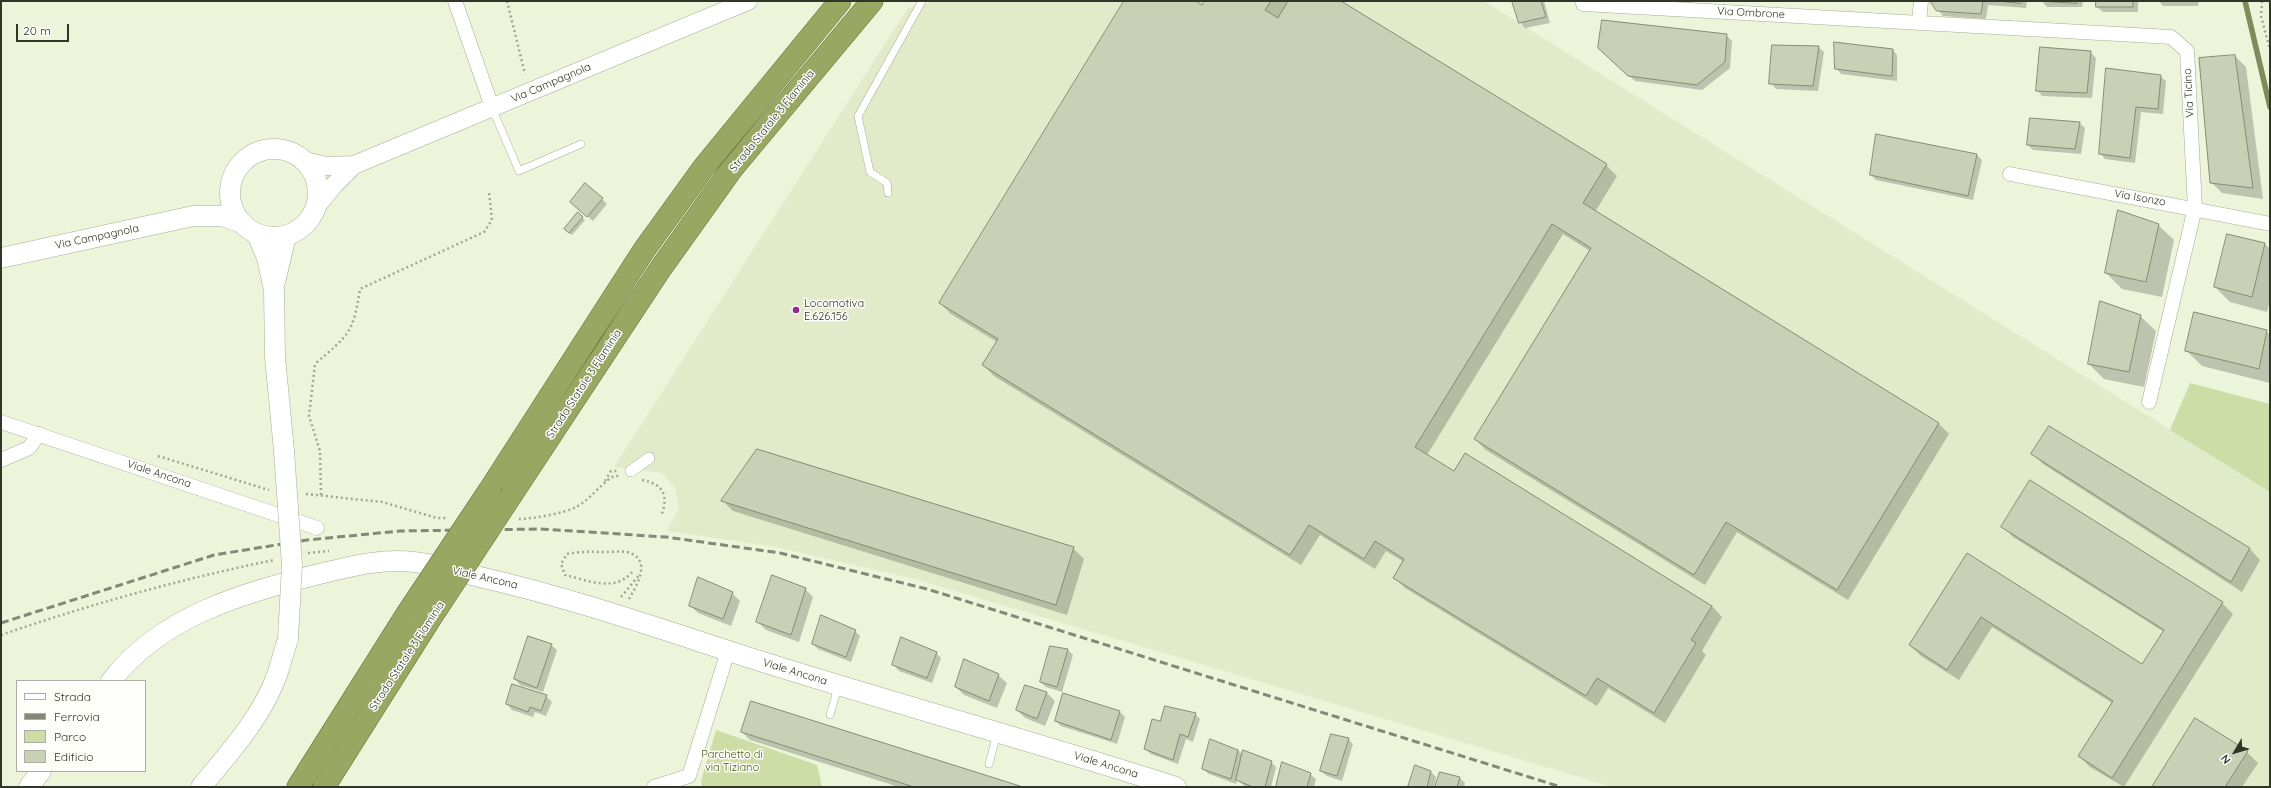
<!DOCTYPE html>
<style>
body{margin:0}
#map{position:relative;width:2271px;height:788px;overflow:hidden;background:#ecf4da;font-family:Quicksand,sans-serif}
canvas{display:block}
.frame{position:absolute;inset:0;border:2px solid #32352a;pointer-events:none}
.legend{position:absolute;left:16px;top:680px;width:130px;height:92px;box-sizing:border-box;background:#fdfef9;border:1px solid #acaea6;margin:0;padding:5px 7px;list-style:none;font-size:12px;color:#32352a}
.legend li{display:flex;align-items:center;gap:8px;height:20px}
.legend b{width:20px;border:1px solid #acaea6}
.north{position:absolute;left:2215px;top:732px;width:40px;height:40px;-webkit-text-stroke:3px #fdfef9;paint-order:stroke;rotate:232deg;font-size:11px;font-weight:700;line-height:16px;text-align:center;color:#32352a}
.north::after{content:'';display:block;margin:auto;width:14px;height:18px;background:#32352a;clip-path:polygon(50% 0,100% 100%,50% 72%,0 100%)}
.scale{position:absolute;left:16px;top:24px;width:53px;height:18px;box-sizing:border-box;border:2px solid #32352a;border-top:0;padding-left:5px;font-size:12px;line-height:14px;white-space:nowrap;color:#32352a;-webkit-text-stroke:3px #fdfef9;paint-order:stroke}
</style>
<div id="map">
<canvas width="2271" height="788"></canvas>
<div class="frame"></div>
<ul class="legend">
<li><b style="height:5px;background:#fff"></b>Strada</li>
<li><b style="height:5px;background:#838877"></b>Ferrovia</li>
<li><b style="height:11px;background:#cedda6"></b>Parco</li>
<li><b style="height:11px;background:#c8d0b6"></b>Edificio</li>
</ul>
<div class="north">N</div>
<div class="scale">20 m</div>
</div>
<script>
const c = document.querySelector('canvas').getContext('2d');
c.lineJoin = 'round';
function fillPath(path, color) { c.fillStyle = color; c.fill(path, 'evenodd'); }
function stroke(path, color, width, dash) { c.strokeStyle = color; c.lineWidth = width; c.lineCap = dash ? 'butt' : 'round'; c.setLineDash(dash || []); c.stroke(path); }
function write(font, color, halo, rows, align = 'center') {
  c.font = font + ' Quicksand,sans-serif'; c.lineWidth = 3; c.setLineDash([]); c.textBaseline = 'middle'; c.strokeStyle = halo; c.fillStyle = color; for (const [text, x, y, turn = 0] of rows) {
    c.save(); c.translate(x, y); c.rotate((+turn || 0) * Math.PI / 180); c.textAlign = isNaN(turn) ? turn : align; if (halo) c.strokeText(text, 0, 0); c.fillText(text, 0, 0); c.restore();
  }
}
const built = new Path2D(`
 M936,1H1484L2270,492V787H1613L915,579L776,547L667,531L679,508L675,488L662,473L614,467L908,8Z`);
const green = new Path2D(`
 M2190,383L2270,404V492L2170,430Z
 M716,730L817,765L822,787H702L701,781Z`);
const shadow = new Path2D(`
 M1125,1H1194L1202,6L1205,1H1339L1606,165L1617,176L1595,212L1939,424L1949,434L1848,600L1737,532L1705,585L1486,450L1475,439L1590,251L1563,234L1427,455L1455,472L1712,606L1722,617L1702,651L1706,655L1665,723L1608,688L1597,706L1405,588L1394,577L1404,562L1386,551L1375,569L1320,535L1301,565L994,376L983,365L997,342L951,314L940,303Z
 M1513,1H1544L1550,23L1525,28L1520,22Z
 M1931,1H2027L2026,8L1988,5L1986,19L1943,16Z
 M2042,1H2083L2082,7H2047Z
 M2097,1H2138V12H2103L2097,7Z
 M2159,1H2199L2198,6H2163Z
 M1726,35L1732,41L1730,68L1702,90L1635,81L1605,54Z
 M1818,47L1824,52L1818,91L1776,89L1771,83Z
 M1892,49L1897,55V81L1841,74L1836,68Z
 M2090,52L2096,58L2092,98L2042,96L2037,90Z
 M2235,56L2246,67L2263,199L2222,193L2211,182Z
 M2107,69L2160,76L2166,81L2163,114L2141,112L2135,163L2105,159L2100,153Z
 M2079,123L2085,128L2081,154L2033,150L2028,145Z
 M1877,135L1977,155L1982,160L1973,200L1876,180L1871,175Z
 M602,199L607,204L593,221L576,207Z
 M578,214L585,220L572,235L567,231Z
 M2158,225L2174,240L2162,297L2122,289L2106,273Z
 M2228,235L2265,244L2270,249V301L2267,312L2230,302L2215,287Z
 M2140,316L2156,331L2144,387L2104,379L2089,364Z
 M2266,331L2270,335V383L2202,366L2186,350Z
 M2049,428L2250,549L2260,560L2242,592L2043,464L2032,453Z
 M723,501L1073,548L1084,559L1067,615L733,511Z
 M2003,526L2222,603L2233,614L2124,787L2090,767L2079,756L2112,703L1992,627L1959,680L1921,656L1910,645L1967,554L2143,665L2164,632L2013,537Z
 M805,589L813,597L799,642L766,630L758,622Z
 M732,593L740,601L731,626L698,613L690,605Z
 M855,631L860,636L851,662L818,649L813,644Z
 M551,645L557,650L543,692L520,685L515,679Z
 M1068,650L1073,655L1062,692L1046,687L1041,682Z
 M936,653L941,658L932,683L899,671L894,665Z
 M998,675L1007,683L997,708L964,695L956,687Z
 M1047,693L1055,701L1045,726L1025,718L1017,710Z
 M1064,695L1120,712L1125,717L1117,744L1061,726L1056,721Z
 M546,696L552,702L546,716L535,712L533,717L512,710L507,704Z
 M1195,714L1200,719L1193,742L1186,739L1178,764L1151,754L1145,749L1160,722Z
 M742,732L1020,787H899L750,740Z
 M1348,739L1353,744L1342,781L1327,776L1321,771Z
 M1210,740L1238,750L1243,755L1271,762L1276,767L1271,787H1246L1237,780L1236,784L1209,774L1203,769Z
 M2247,752L2258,763L2242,787H2153Z
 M1416,766L1431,772L1436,777L1434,787H1409Z
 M1310,774L1316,779L1314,787H1277Z
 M1460,778L1465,783L1464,787H1436Z`);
const stream = new Path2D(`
 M2245,1L2270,107`);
const building = new Path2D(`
 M1124,1H1196L1202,5L1204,1H1271L1265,10L1278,18L1288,1H1341L1607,164L1583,203L1939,423L1837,590L1726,522L1694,575L1474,439L1591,248L1552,224L1415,447L1454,471L1465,453L1712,606L1691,640L1696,643L1654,713L1597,678L1586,696L1393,578L1404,559L1375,541L1364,559L1309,525L1290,555L982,365L998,339L939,303Z
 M1512,1H1541L1546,17L1519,23Z
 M1930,1H1983L1981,14L1937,11Z
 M1998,1H2021V3Z
 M2041,1H2077V3Z
 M2096,1H2133V7H2096Z
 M1602,20L1727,34L1725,62L1697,85L1628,76L1598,48Z
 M1834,42L1893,49L1892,76L1835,69Z
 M1772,45L1819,46L1813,86L1769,84Z
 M2040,47L2091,51L2087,93L2036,91Z
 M2235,55L2253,188L2210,183L2199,58Z
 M2106,68L2161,75L2158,109L2136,107L2130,158L2099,154Z
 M2030,118L2080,122L2075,149L2027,145Z
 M1876,134L1977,154L1968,196L1870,175Z
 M585,183L603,198L587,217L570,202Z
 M2118,210L2159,224L2146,282L2105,273Z
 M578,212L583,217L569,233L564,229Z
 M2227,234L2265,243L2252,297L2214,287Z
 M2100,301L2141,315L2129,372L2088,364Z
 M2194,312L2267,330L2259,369L2185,351Z
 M2049,426L2250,548L2231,582L2031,454Z
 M757,449L1074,547L1056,605L721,501Z
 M2030,480L2223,602L2112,778L2078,756L2113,701L1981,617L1947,670L1909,645L1967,553L2142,664L2164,630L2001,527Z
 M772,575L806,588L791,635L756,622Z
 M698,577L733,592L723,619L689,606Z
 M821,615L856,630L846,657L812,644Z
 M528,636L552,644L537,688L514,679Z
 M901,637L937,652L927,678L892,665Z
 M1050,646L1068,649L1057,687L1040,682Z
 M964,659L999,674L989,701L955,687Z
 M512,684L547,695L541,711L530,707L528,712L506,704Z
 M1025,685L1047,692L1037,719L1016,710Z
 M1063,693L1120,711L1111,740L1055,721Z
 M751,701L1023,787H914L741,732Z
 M1165,706L1196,713L1188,737L1180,734L1173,760L1144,749L1152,719L1160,721Z
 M2195,718L2248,751L2225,787H2152Z
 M1331,734L1349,738L1337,776L1320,771Z
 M1210,739L1238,750L1231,779L1202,769Z
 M1243,750L1272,761L1265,787H1253L1236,780Z
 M1282,762L1311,773L1307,787H1276Z
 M1415,765L1431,771L1427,787H1408Z
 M1440,772L1460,777L1457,787H1435Z`);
const path = new Path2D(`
 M507,1L525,74
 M2262,1L2261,16L2270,50
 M158,456L269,490
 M642,480C664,484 669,496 661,516
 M605,481L611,471H617
 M306,494L382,502L437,518H448
 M321,495L320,451L309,416L315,364C348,335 353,335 360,289L484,232L492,220L489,192
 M519,519C532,519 566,513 576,507C590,500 600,484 614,476H619
 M308,553L329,551
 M621,597L640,574
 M629,599C637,585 653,559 627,552C621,551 612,552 605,552C592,552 580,551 567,554L561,564L565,575C587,580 615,593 632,572
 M1,635C91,604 181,579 274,560`);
const service = new Path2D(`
 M492,108L519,171L581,144
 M888,193L887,183L870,172L858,116L922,1
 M830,715L838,687
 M989,764L997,734`);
const pedestrian = new Path2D(`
 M631,471L649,458`);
const minor = new Path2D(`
 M455,1L492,107
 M1583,4L2171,37L2187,51L2195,208L2149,402
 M1919,23L1921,1
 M2010,174L2270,224
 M1,422L317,528
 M1,460L29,448L39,434
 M654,787L689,776L728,651`);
const tertiary = new Path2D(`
 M304,161L327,166L354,165L748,1
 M316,207L333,186L354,165`);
const secondary = new Path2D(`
 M230 193a44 44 0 1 1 88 0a44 44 0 1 1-88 0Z
 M257,234L267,258L274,290L275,357L284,451
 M1,258L193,216H223L242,223
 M275,282L286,236
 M111,681C161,616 243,593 319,574C349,567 382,558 414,562C436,564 458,572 480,577C576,599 669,632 763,662C900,705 1039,743 1176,787
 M29,787L41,771
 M201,787C229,753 262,717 277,675C281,663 284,651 288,639`);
const trunk = new Path2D(`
 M489,491L644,250L704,167L840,1
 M512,494L661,268L731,170L872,1
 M298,787L407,614
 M324,787L426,625`);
const rail = new Path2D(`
 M1,623L214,555L307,540L400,531L540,529L666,537L780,553L927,589L1561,787`);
const secondaryBridge = new Path2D(`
 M284,451L292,565L288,639`);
const trunkBridge = new Path2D(`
 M407,614L489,491
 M426,625L512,494`);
const markers = [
 [796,310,4,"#93298d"]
];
const streetNames = [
 ["Via Ombrone",1751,13,3],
 ["Via Campagnola",551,83,-23],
 ["Via Ticino",2189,93,-93],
 ["Strada Statale 3 Flaminia",772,121,-51],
 ["Via Isonzo",2140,198,10],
 ["Via Campagnola",97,237,-12],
 ["Strada Statale 3 Flaminia",584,384,-57],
 ["Viale Ancona",159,474,18],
 ["Viale Ancona",485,578,13],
 ["Strada Statale 3 Flaminia",407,656,-57],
 ["Viale Ancona",795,672,17],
 ["Viale Ancona",1106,765,17]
];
const poiNames = [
 ["Locomotiva",804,304],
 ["E.626.156",804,317]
];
const parkNames = [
 ["Parchetto di",732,755],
 ["via Tiziano",732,768]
];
fillPath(built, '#e1ebca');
fillPath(green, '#cedda6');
fillPath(shadow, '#0003');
stroke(stream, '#7f8b5b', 5.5);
fillPath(building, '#c8d0b6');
stroke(building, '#858c74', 1);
stroke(service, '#a6ad94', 8);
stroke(pedestrian, '#a6ad94', 12);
stroke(minor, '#a6ad94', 15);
stroke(tertiary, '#a6ad94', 19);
stroke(secondary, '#a6ad94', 21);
stroke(trunk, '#637135', 23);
stroke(path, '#a1a793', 2.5, [2, 3]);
stroke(service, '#fff', 7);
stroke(pedestrian, '#fff', 11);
stroke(minor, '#fff', 14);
stroke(tertiary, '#fff', 18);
stroke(secondary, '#fff', 20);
stroke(trunk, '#98a762', 22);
stroke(rail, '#838877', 3, [8, 4]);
stroke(secondaryBridge, '#a6ad94', 21, []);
stroke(trunkBridge, '#637135', 23, []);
stroke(secondaryBridge, '#fff', 20);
stroke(trunkBridge, '#98a762', 22);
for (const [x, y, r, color] of markers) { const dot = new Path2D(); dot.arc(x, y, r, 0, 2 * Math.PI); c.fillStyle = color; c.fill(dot); stroke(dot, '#fdfef9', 1.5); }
write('11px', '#32352a', '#fdfef9', streetNames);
write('11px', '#32352a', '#fdfef9', poiNames, 'left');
write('11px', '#4e5c15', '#fdfef9', parkNames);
</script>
